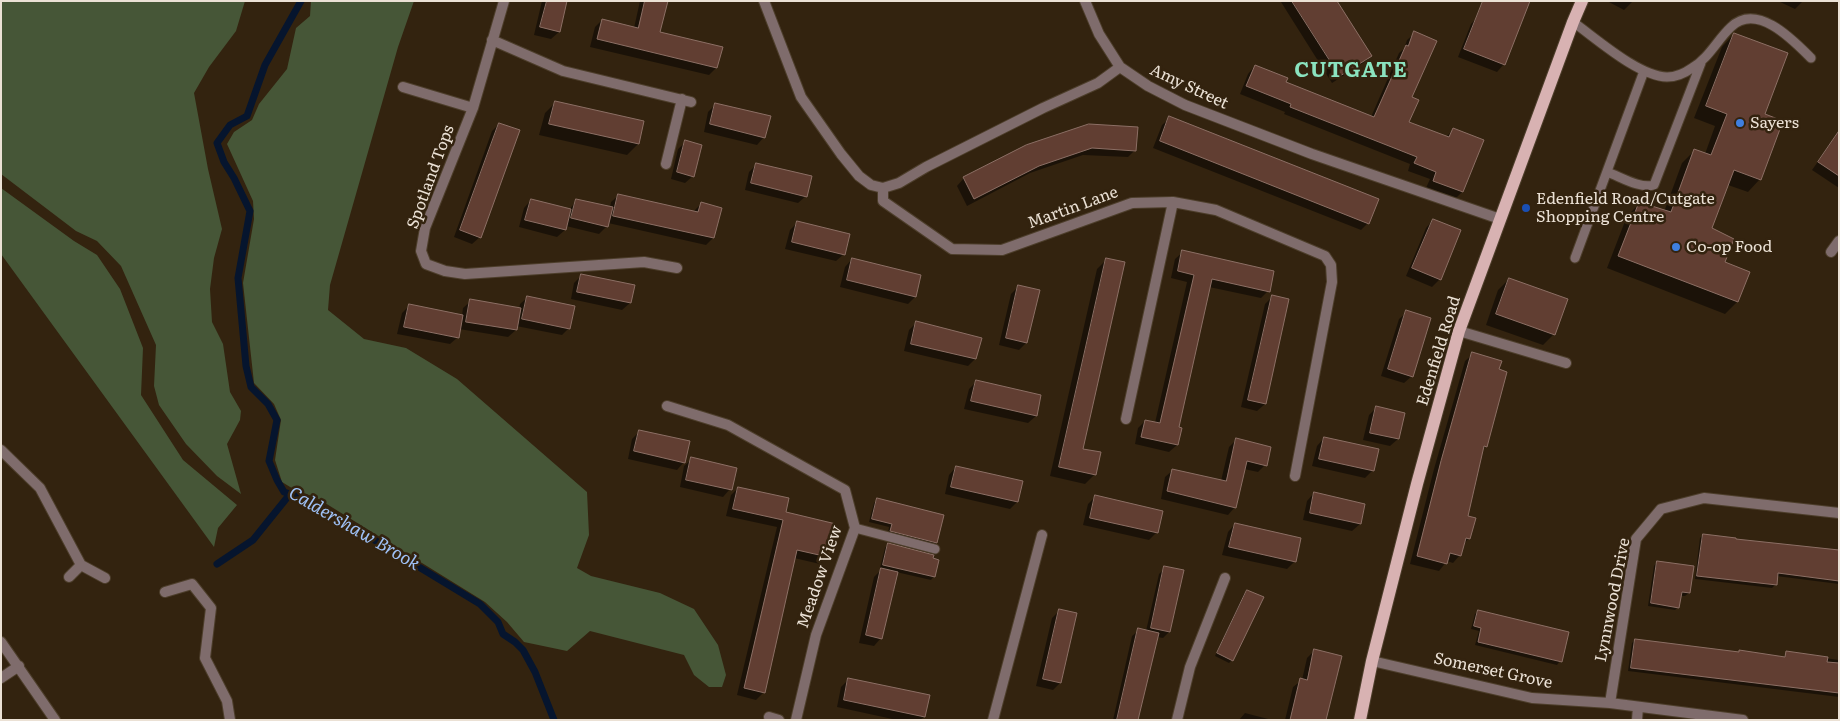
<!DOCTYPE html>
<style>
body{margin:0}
#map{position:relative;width:1840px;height:721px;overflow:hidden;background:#33230f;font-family:Literata,serif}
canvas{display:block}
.frame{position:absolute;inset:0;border:2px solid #ebe1d5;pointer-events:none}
</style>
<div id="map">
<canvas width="1840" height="721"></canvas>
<div class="frame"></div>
</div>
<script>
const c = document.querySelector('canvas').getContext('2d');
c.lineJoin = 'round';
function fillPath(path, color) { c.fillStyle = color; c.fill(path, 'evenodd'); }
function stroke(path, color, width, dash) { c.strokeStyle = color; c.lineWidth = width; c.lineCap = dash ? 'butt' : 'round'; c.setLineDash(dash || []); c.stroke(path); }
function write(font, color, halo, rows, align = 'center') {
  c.font = font + ' Literata,serif'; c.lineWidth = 5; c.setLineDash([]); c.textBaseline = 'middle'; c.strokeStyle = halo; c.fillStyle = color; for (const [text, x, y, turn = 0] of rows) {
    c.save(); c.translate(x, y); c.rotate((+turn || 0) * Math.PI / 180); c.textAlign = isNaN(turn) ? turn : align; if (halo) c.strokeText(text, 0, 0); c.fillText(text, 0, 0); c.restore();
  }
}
const forest = new Path2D(`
 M3,1H245L236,31L209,67L194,93L208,169L222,229L214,258L210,289L212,322L223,344L230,392L241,411L240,420L227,444L241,494L217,476L186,444L159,405L154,386L156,345L121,266L97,241L76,231L1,174V4Z
 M311,1H414L398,47L330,285L328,310L364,339L406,348L457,379L587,492L589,535L577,568L591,576L660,593L694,609L718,645L726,675L722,687H709L694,675L684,655L590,631L567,651L524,642L507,622L485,602L317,498L295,490L282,482L275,460L281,420L274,404L254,383L243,283L254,219L253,201L227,144L234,132L252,120L259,104L287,69L296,28L310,16Z
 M1,188L74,241L97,255L120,289L143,348L141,395L183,460L237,505L218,528L214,547L1,254Z`);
const shadow = new Path2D(`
 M542,1H566L559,32L551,39L534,35Z
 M640,1H666L659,32L716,68L709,75L590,47L595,27L602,20L634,28Z
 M1282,1H1336L1370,56L1363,63L1332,83L1281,2Z
 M1607,1H1633L1624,10Z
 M1778,1H1803L1795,9Z
 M1479,16L1504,64L1497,72L1458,57L1471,24Z
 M1415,33L1408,122L1446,137L1453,130L1462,192L1455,199L1426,188L1430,179L1408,171L1410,164L1284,114L1285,112L1240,94L1248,74L1255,66L1284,83L1371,117L1399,53L1404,49L1407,40Z
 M1734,34L1763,115L1760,179L1748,192L1728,185L1711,229L1737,302L1725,314L1607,268L1627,216L1640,203L1664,212L1682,163L1695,150L1705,154L1715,126L1694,118L1722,47Z
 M556,102L638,144L627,155L539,135L545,113Z
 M716,104L764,137L757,145L704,132L708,112Z
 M1170,118L1368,223L1361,230L1153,148L1162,125Z
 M499,124L480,237L472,244L454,237L492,131Z
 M1089,125L1135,150L1128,157L1083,155L1030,173L967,206L957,186L964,178Z
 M1839,132V188L1812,170Z
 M686,142L693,176L685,183L671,179L678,149Z
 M757,164L806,196L798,203L745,190L749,172Z
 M619,195L693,212L701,204L713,238L706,245L608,223L607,226L599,234L566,226L565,230L557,237L519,227L524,208L531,200L569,210L577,200L610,208L611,202Z
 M1433,220L1460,231L1440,279L1432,287L1406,276L1426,228Z
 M798,222L844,254L836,261L785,249L790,230Z
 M1183,252L1268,291L1261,298L1209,287L1177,428L1180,429L1177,445L1169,452L1135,444L1138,428L1145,421L1155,423L1187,282L1171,278L1175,259Z
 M852,259L915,297L908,304L840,287L845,267Z
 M1107,259L1082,449L1095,474L1085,484L1050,476L1097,269Z
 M582,275L630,303L622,310L571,299L574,283Z
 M1509,279L1554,334L1543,345L1486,325L1498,290Z
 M1019,286L1026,343L1019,350L999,345L1011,294Z
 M528,297L569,328L562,335L516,326V330L508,337L459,329L458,337L450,344L397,334L402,313L409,306L462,316L463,308L471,301L519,309L520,304Z
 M1272,297L1265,404L1257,411L1241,407L1265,304Z
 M1407,312L1412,376L1404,383L1381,376L1399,319Z
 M916,323L975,359L968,366L904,351L909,330Z
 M1473,354L1486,446L1482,450L1466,517L1469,538L1463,545L1460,555L1453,563L1447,561L1439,571L1410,564L1434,469L1465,361Z
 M976,382L1036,416L1028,423L964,409L969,389Z
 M1376,408L1403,414L1398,439L1390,446L1363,440L1369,415Z
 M640,431L684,462L677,470L628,459L632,439Z
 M1324,438L1373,470L1365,478L1312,466L1317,446Z
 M1236,440L1265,465L1258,472L1244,469L1235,507L1228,515L1161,499L1165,477L1173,470L1221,481L1229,447Z
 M692,459L730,489L723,497L680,487L684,466Z
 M956,467L1017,502L1010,509L945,494L949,475Z
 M738,488L784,513L827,557L820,564L794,558L764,692L756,700L737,695L777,527L726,516L731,495Z
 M1314,493L1360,524L1352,531L1303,520L1307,501Z
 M1095,497L1157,532L1149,540L1083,525L1088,504Z
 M877,500L936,543L933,546L888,534L889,527L869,522L874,503Z
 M1235,524L1300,539L1294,562L1287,569L1222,555L1228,532Z
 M1703,535L1839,552V584L1776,576L1775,585L1772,588L1695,579L1700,538Z
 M888,544L934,576L931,580L896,572L881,638L874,646L859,643L874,577L882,569L880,568L885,548Z
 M1657,562L1692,567L1689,593L1685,596H1680L1678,607L1675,610L1648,606L1654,566Z
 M1165,568L1169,632L1163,638L1157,637L1137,720H1113L1132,636L1139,630L1146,631L1159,574Z
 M1248,591L1232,660L1229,663L1215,656L1244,594Z
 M1059,611L1060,683L1053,690L1036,686L1052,618Z
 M1478,611L1560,661L1557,665L1475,645L1479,631L1471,629L1475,614Z
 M1635,640L1737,654L1739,652L1783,658L1787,653L1839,660V697L1628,671L1632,643Z
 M1315,650L1325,720H1285L1293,687L1302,680L1307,658Z
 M849,679L924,717L920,720H897L837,707L841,687Z
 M1245,713L1272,720H1239Z`);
const stream = new Path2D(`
 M301,1L265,65L247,116L230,125L217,143L224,162L234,178L250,211L238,278L246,366L251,387L268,404L277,420L269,461L277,480L284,492L310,501L480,604L498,622L503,634L515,642L523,650L535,672L554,720
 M217,564L253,540L290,494`);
const building = new Path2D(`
 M547,1H567L560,32L540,27Z
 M645,1H668L660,32L723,47L717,68L597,39L602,19L638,28Z
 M1292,1H1337L1372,56L1340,76Z
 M1483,1H1530L1505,65L1464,49Z
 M1414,31L1437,41L1412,97L1419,100L1409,122L1449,137L1453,128L1484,140L1463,192L1433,181L1436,172L1414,163L1417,157L1290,107L1291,104L1246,86L1255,65L1288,78L1286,82L1374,117L1406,45L1408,46Z
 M1734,33L1788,53L1765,114L1783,121L1761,180L1734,170L1712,228L1734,239L1725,262L1750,272L1738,302L1618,256L1639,202L1671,212L1694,149L1711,155L1727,114L1706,106Z
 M555,101L644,121L639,144L549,124Z
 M715,103L771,116L765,138L710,124Z
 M1169,116L1379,199L1369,224L1160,141Z
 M499,123L520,130L481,238L460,230Z
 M1089,124L1138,127L1136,151L1092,148L1039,166L974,199L963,177L1026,145Z
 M1839,131V176L1818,162Z
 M685,140L702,145L694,177L677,172Z
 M756,163L812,176L807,197L751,183Z
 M618,194L698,212L701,202L722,208L714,238L613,216Z
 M531,199L571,209L566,230L525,220Z
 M576,199L613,207L608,227L571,218Z
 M1433,219L1461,230L1441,280L1412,268Z
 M797,221L850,234L845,255L792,242Z
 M1182,250L1274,271L1270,292L1212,279L1179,427L1182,428L1178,445L1141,437L1145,420L1160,423L1194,275L1178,271Z
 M852,258L921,275L916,297L847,280Z
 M1106,258L1125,262L1083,449L1101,452L1096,475L1059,467Z
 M581,274L635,285L631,303L577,292Z
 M1509,278L1568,299L1555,335L1496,314Z
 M1018,285L1040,290L1027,343L1006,338Z
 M1272,295L1289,299L1266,404L1248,400Z
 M527,296L575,306L570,329L522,319Z
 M470,299L521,308L517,330L466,322Z
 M409,304L463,315L459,338L404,327Z
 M1406,310L1431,318L1413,377L1388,369Z
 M916,321L982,338L976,359L911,344Z
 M1472,352L1502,361L1499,369L1507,372L1487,447L1484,446L1468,516L1476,518L1470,539L1466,538L1461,556L1450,553L1447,564L1417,556L1441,461Z
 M976,380L1041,395L1037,416L971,401Z
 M1376,406L1405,413L1399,439L1370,433Z
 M639,430L690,441L685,463L634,451Z
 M1324,437L1379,449L1374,471L1319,459Z
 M1236,438L1271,447L1267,466L1247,461L1236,508L1167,491L1172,469L1226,481Z
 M691,457L737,468L732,490L686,480Z
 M956,466L1023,481L1018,502L951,487Z
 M738,487L789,498L786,512L836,524L828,557L797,550L765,693L744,688L783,520L733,509Z
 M1314,492L1365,504L1361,524L1310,513Z
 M1095,495L1163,511L1158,533L1090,518Z
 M877,498L944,515L937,543L890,531L892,524L872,519Z
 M1235,523L1301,538L1296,562L1229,547Z
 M1703,534L1736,538V539L1839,550V581L1778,573L1777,585L1697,576Z
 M888,543L934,555L933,558L939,560L935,577L883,565Z
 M1657,561L1694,566L1690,593L1682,592L1679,608L1651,603Z
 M1164,566L1184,570L1170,632L1151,628Z
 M881,568L898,572L882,639L866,635Z
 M1247,590L1264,597L1233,661L1217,653Z
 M1059,609L1077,613L1061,683L1043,679Z
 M1478,610L1569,632L1562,662L1478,642L1481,628L1474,626Z
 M1138,628L1159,633L1138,720H1117Z
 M1635,639L1739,652V650L1785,657L1786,651L1828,657L1827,662L1839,663V693L1631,668Z
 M1314,649L1342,656L1326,720H1290L1300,678L1307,680Z
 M848,678L930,695L925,717L844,700Z`);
const lane = new Path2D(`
 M1573,22C1597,39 1638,76 1667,77C1676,77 1685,73 1692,68C1709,58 1717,40 1731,27C1757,2 1793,40 1811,58
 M1607,172C1621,177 1640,189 1654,185L1701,63
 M1575,258L1644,71
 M855,528L935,549`);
const street = new Path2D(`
 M504,1L473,108L425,228L421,251L426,264L445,271L465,274L644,262L677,268
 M764,1L801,97L841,154L859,176L871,185L883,188V201L952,249L1002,250L1132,203L1173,202L1216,210L1325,256L1331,265L1332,282L1295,476
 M1085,1L1099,34L1120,67
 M492,40L563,71L691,102
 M403,87L473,108
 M666,164L682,99
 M883,188L899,183L926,167L1043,108L1098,83L1120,67L1148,86L1185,105L1312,154L1500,219
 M1831,252L1839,241
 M1459,331L1566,363
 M667,406L728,425L845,490L855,528L816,635L796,720
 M1126,419L1173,202
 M1,450L40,488L81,565
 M69,577L81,565L105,578
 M165,592L192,584L211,608L205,658L227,701L230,720
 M1,642L55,720
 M1372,661L1532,698L1610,703L1743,720
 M1,678L19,666
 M1610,703L1636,539L1661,509L1704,498L1839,513
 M769,717L779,720
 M993,720L1042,535
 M1177,720L1190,667L1225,578
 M1637,720L1638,707`);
const primary = new Path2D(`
 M1360,720L1372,661L1417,484L1459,331L1573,22L1582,1`);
const markers = [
 [1740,123,5,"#3f7fe0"],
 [1526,208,5,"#1a4fb4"],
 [1676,247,5,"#3f7fe0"]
];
const streetNames = [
 ["Amy Street",1189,87,25],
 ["Spotland Tops",431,177,-70],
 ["Martin Lane",1073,208,-20],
 ["Edenfield Road",1439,351,-73],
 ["Meadow View",820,577,-71],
 ["Lynnwood Drive",1613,600,-79],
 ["Somerset Grove",1493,671,12]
];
const poiNames = [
 ["Sayers",1750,123],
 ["Edenfield Road/Cutgate",1536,199],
 ["Shopping Centre",1536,217],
 ["Co-op Food",1686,247]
];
const waterNames = [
 ["Caldershaw Brook",354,529,30]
];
const districtNames = [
 ["CUTGATE",1351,71]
];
fillPath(forest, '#465637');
fillPath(shadow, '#0007');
stroke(stream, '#06152e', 7);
fillPath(building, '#613e32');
stroke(building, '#8c6f65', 1);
stroke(lane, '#4d3e2b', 11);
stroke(street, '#4d3e2b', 12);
stroke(primary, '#4d3e2b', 14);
stroke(lane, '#7f6c6c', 9);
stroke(street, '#7f6c6c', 10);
stroke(primary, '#d8b2b2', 12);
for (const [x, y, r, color] of markers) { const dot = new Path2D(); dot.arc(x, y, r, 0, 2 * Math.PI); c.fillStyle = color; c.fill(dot); stroke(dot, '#33230f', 2); }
write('16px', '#ebe1d5', '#33230f', streetNames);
write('16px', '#ebe1d5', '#33230f', poiNames, 'left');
write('italic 18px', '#9fc1f6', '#33230f', waterNames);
c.letterSpacing = '1px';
write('bold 21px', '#8be3bf', '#33230f', districtNames);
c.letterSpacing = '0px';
</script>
